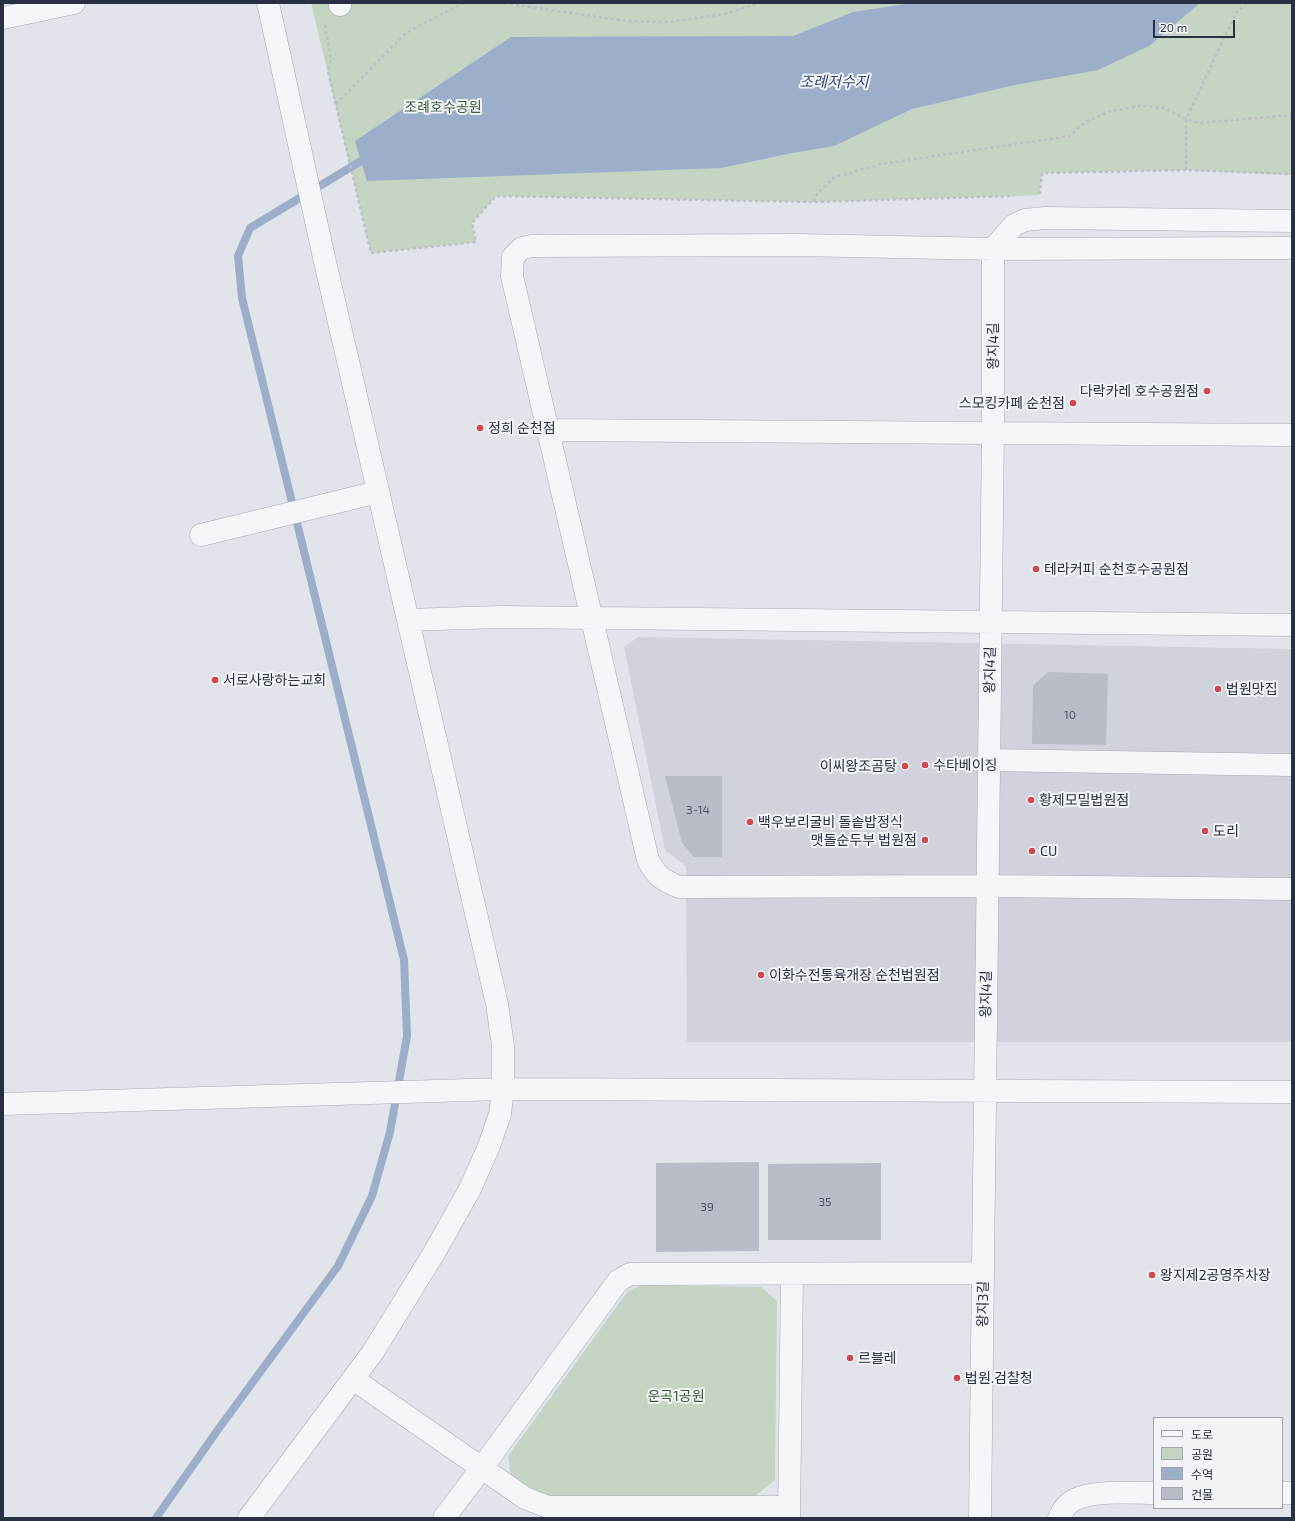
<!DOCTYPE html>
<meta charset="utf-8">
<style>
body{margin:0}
#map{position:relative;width:1295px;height:1521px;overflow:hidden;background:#e2e4eb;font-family:"Exo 2","Noto Sans KR",sans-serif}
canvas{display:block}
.frame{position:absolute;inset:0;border:4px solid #2a3043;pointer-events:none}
.legend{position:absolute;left:1153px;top:1417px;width:130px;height:92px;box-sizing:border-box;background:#f2f4f8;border:1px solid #a2a6b0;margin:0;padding:5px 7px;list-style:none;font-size:12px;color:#2a3043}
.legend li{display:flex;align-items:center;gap:8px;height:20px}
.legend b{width:20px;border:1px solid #a2a6b0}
.scale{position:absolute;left:1153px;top:20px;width:82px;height:18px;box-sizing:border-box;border:2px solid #2a3043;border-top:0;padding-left:5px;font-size:12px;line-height:14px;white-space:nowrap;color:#2a3043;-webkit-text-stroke:3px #f2f4f8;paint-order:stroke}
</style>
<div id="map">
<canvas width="1295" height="1521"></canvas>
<div class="frame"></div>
<ul class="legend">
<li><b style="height:5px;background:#f5f6f9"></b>도로</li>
<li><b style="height:11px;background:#c6d4c3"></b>공원</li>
<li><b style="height:11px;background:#9daecb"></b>수역</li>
<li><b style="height:11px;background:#b9bdc8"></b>건물</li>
</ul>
<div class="scale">20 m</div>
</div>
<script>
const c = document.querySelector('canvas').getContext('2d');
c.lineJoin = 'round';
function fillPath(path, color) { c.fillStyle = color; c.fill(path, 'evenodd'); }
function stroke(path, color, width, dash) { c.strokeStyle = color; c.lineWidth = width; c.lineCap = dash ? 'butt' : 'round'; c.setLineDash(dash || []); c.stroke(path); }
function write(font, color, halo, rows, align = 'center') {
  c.font = font + ' "Exo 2","Noto Sans KR",sans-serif'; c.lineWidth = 4; c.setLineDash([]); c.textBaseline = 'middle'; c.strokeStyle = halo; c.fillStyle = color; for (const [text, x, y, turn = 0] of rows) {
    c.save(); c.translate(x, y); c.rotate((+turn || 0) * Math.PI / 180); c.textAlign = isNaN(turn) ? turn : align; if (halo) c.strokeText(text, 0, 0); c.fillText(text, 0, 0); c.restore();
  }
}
const built = new Path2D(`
 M638,637L1292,649V1042H687L686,866L665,850L624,647Z`);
const green = new Path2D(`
 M311,3H1292V175L1186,170L1042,173L1039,195L814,202L496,196L472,223L476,242L371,253Z
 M642,1285L761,1287L777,1301L775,1480L755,1496H534L511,1477L508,1456L628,1291Z`);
const water = new Path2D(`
 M912,3H1200L1149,46L1098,70L1015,85L912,109L834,146L792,153L721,168L367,181L355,141L511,37L793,36L853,12Z`);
const stream = new Path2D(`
 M156,1518L217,1431L338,1266L372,1196L390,1132L407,1036L404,960L242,298L238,256L250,228L361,161`);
const building = new Path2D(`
 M1048,672L1108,674L1106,745L1032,744L1033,686Z
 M665,776H722V857H694L682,843Z
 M759,1162V1251L656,1252V1163Z
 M881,1163V1240H768V1164Z`);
const path = new Path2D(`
 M504,3L627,21L668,22L725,14L759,3
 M325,25L331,59L328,71L371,253L476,242L472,223L496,196L814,202L1014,196
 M336,104L406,33L461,4L469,3
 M1186,170V119L1237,11L1248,3
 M1040,194L1042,173L1186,170L1292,174
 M814,202L817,194L833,178L881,164L1070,136L1085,122L1111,111L1140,106L1164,108L1186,119L1200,123L1292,115`);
const minor = new Path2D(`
 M340,3V5
 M3,18L74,3
 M1292,248L993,249L799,245L532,246L522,248L513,257L512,276L648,860C657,877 661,879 679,887L987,886L1292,889
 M993,249L1014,225L1025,220L1045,218L1292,221
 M548,430L1292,435
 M201,535L378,492
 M408,620L499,617L1292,625
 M989,760L1292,765
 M3,1104L503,1089L1292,1092
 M353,1379L525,1498L548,1507H789
 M1282,1493H1292
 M249,1518L373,1352L434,1253L470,1189L489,1146L500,1114L503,1089V1046L497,1004L325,262L268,3
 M444,1518L481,1469L618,1281L630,1274L983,1273
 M789,1518L792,1274
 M980,1518L993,432V249
 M1059,1518C1062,1510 1067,1504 1074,1500C1093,1490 1133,1493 1154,1493`);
const markers = [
 [1207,391,4,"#d0474e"],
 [1073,403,4,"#d0474e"],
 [480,428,4,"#d0474e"],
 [1036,569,4,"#d0474e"],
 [215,680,4,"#d0474e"],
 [1218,689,4,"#d0474e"],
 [925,765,4,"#d0474e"],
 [905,766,4,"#d0474e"],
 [1031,800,4,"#d0474e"],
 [750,822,4,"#d0474e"],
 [1205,831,4,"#d0474e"],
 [925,840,4,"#d0474e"],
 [1032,851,4,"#d0474e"],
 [761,975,4,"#d0474e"],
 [1152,1275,4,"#d0474e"],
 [850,1358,4,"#d0474e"],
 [957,1378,4,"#d0474e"]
];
const numberNames = [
 ["10",1070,715],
 ["3-14",698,810],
 ["35",825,1202],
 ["39",707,1207]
];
const parkNames = [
 ["조례호수공원",443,107],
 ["운곡1공원",676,1396]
];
const streetNames = [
 ["왕지4길",993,346,-90],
 ["왕지4길",990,670,-89],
 ["왕지4길",986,994,-89],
 ["왕지3길",983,1304,-89]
];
const poiNames = [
 ["다락카레 호수공원점",1199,391,"right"],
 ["스모킹카페 순천점",1065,403,"right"],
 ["정희 순천점",488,428],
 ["테라커피 순천호수공원점",1044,569],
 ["서로사랑하는교회",223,680],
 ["법원맛집",1226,689],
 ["수타베이징",933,765],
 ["이씨왕조곰탕",897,766,"right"],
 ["황제모밀법원점",1039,800],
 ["백우보리굴비 돌솥밥정식",758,822],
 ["도리",1213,831],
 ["맷돌순두부 법원점",917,840,"right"],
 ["CU",1040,851],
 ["이화수전통육개장 순천법원점",769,975],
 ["왕지제2공영주차장",1160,1275],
 ["르블레",858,1358],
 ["법원.검찰청",965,1378]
];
const waterNames = [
 ["조례저수지",834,82]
];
fillPath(built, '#d0d3dc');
fillPath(green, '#c6d4c3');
fillPath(water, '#9daecb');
stroke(stream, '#9daecb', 8);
fillPath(building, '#b9bdc8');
stroke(minor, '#a7aab5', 23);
stroke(path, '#bcbfc6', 2.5, [3, 3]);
stroke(minor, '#f5f6f9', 22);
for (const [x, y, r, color] of markers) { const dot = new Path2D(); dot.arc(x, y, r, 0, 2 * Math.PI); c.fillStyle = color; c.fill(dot); stroke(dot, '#f2f4f8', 1.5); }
write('12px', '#4e5364', null, numberNames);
write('14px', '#3a5f37', '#f2f4f8', parkNames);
write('14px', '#2a3043', '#f2f4f8', streetNames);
write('14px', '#2a3043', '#f2f4f8', poiNames, 'left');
write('italic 15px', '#334b77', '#f2f4f8', waterNames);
</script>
